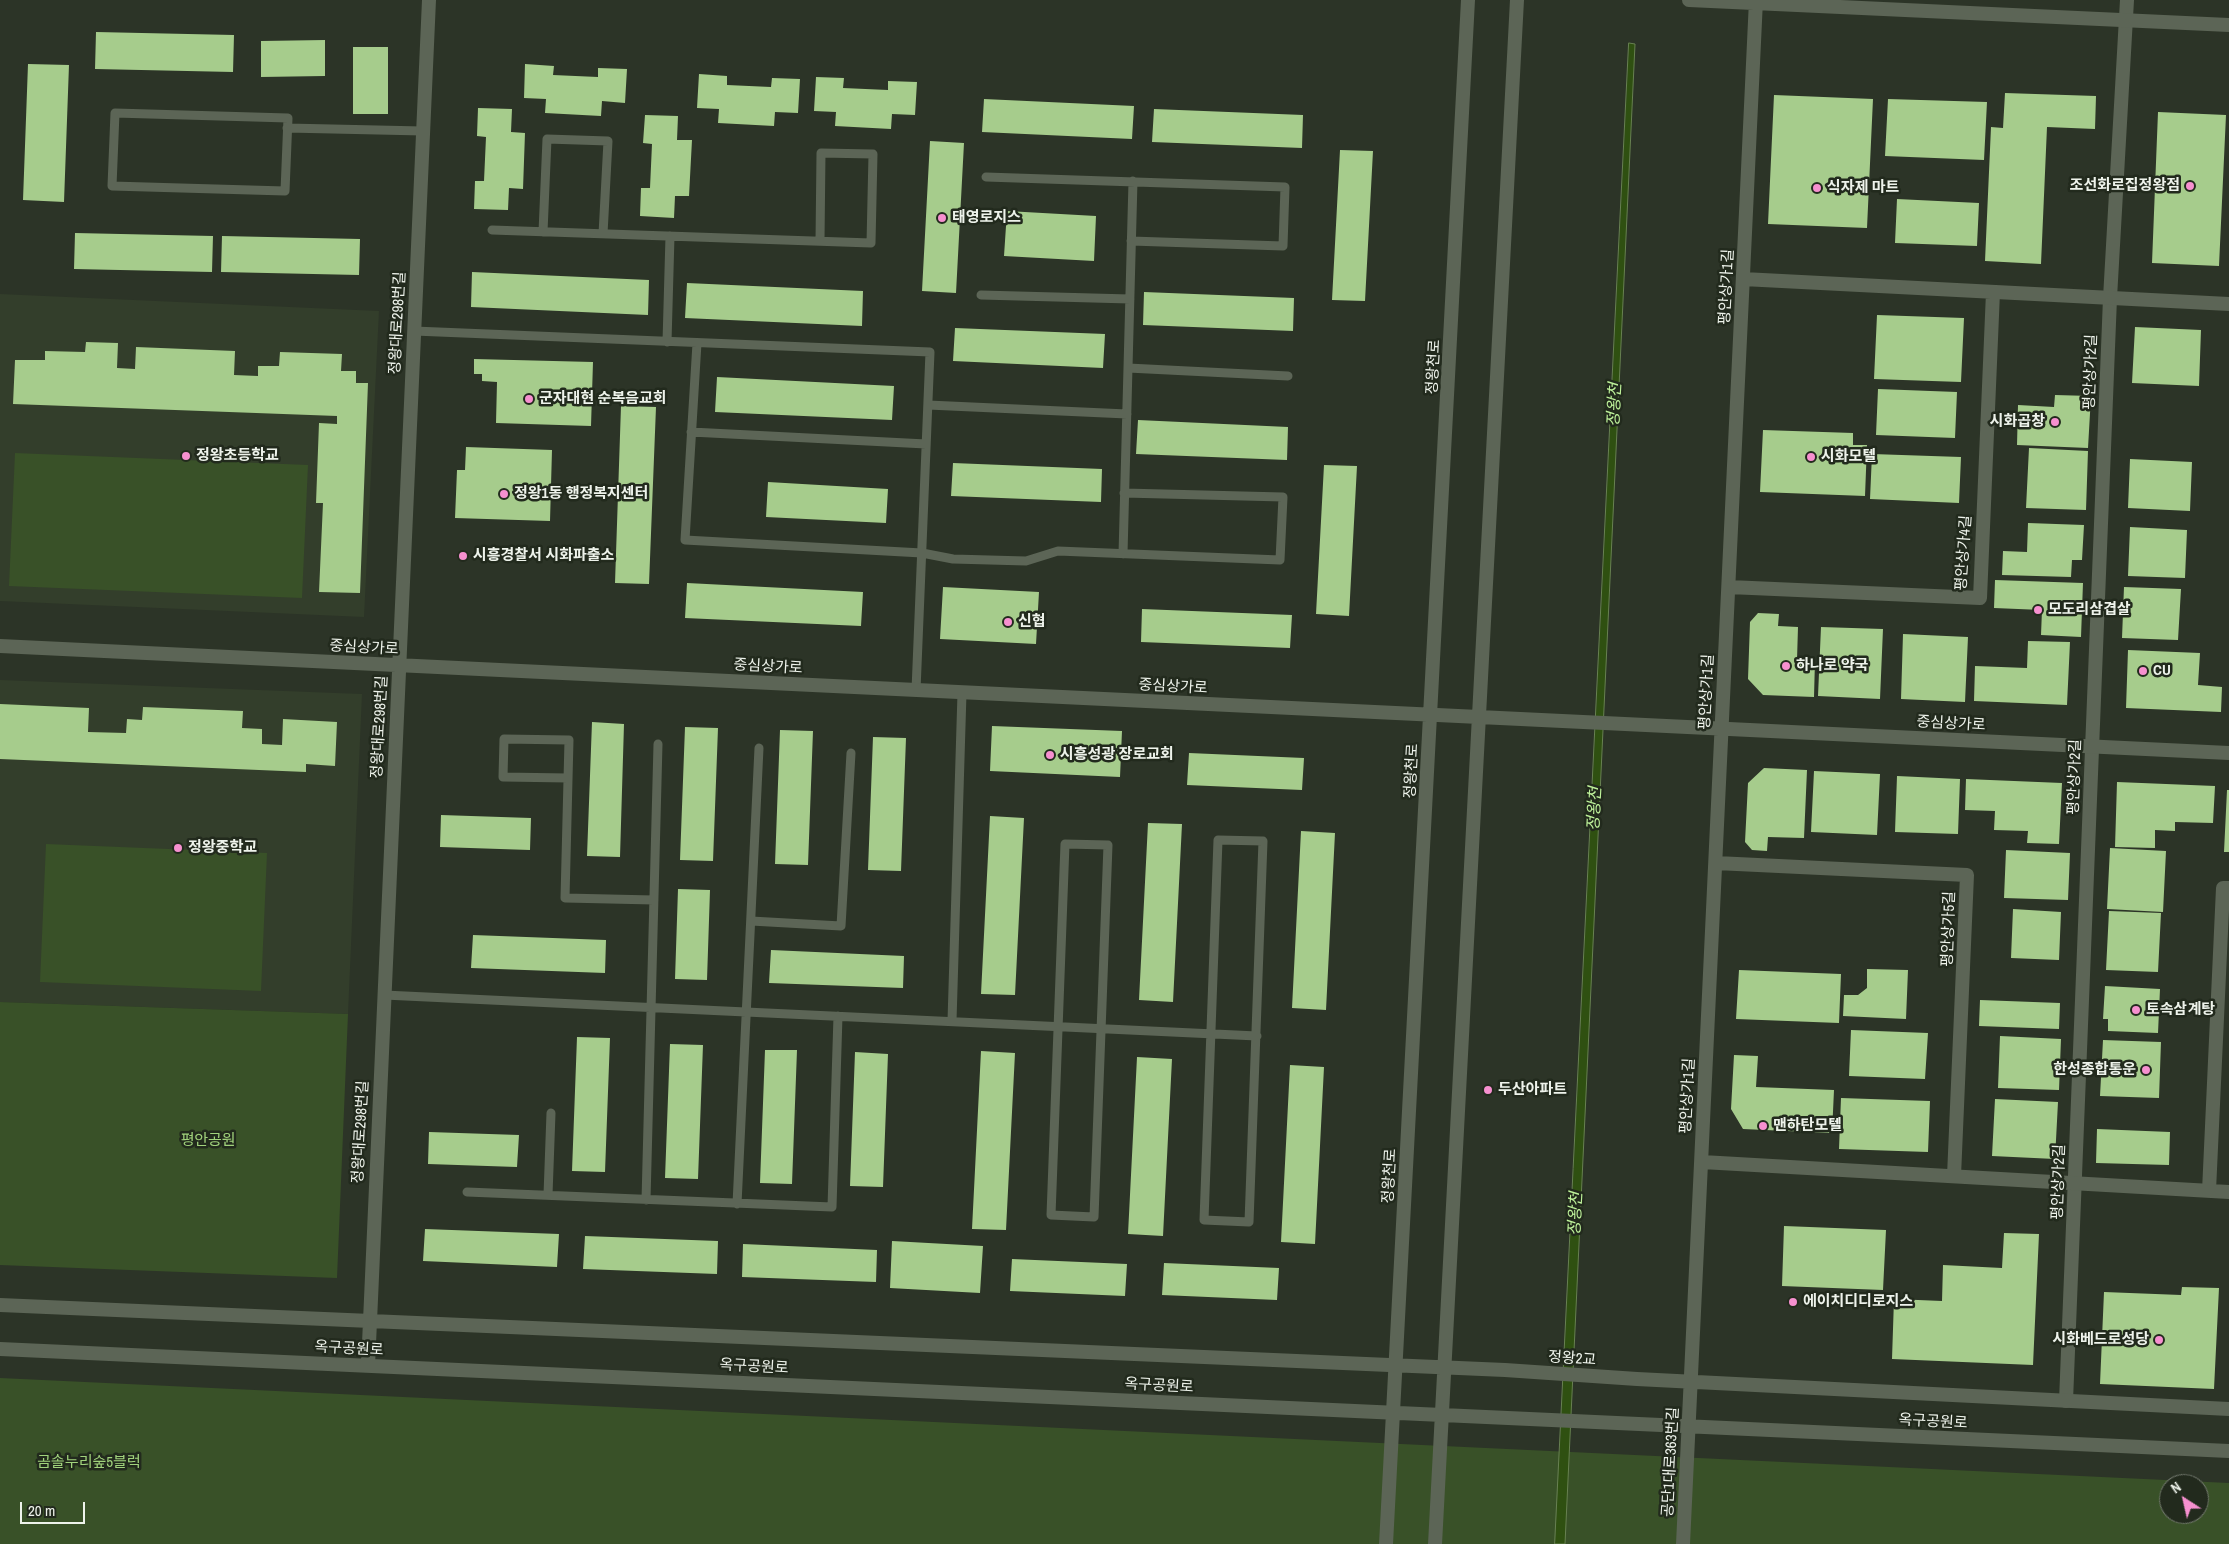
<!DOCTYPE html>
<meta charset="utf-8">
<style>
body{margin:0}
#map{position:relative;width:2229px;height:1544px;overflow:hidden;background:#2c3427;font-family:"Archivo Narrow",sans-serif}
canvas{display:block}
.north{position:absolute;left:2159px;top:1474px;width:50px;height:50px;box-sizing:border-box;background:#222a1d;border:1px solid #747a6f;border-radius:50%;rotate:325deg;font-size:14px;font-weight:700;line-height:20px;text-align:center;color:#eef3eb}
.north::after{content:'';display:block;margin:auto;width:18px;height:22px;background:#f690cf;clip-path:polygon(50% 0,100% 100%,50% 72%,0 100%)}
.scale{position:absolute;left:20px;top:1502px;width:65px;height:22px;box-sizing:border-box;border:2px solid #eef3eb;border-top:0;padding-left:6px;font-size:15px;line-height:18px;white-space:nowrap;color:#eef3eb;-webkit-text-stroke:4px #222a1d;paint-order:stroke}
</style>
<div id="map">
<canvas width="2229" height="1544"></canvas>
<div class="north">N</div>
<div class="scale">20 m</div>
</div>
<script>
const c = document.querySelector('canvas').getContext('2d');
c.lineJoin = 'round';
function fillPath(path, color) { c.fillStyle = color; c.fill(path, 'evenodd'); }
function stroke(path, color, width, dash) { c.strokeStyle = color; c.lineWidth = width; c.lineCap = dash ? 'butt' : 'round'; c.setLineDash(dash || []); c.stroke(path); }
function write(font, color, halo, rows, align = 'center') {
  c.font = font + ' "Archivo Narrow","Noto Sans KR",sans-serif'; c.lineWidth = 5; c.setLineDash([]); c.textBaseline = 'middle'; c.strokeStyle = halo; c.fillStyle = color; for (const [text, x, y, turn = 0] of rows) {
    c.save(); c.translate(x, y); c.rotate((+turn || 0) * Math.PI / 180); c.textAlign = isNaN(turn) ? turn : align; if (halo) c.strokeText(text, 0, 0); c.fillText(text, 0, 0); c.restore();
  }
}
const built = new Path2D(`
 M0,294L379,311L364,617L0,601Z
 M0,680L362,694L348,1014L0,1002Z`);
const green = new Path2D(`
 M15,453L308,465L302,598L9,586Z
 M46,844L267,853L261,991L40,982Z
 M0,1002L348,1014L337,1278L0,1265Z
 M0,1378L2229,1483V1544H0ZM2169,1484H2199V1514H2169Z`);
const water = new Path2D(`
 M1629,43L1635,44L1565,1544H1555Z`);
const building = new Path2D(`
 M96,32L234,35L233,72L95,69Z
 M325,40V76L261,77V41Z
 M353,47H388V114H353Z
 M28,64L69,65L64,202L23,200Z
 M525,64L554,66L553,75L598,77V68L627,69L625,103L602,101L601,116L545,113L546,99L524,98Z
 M699,74L727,76V85L771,87L772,78L800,79L798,113L775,112L774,126L718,123L719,109L697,108Z
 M816,77L844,78L843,88L888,90V81L917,82L915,115L892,114L891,129L835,126L836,112L814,111Z
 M2005,93L2096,96L2095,129L2047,127L2041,264L1985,261L1991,127L2003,128Z
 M1774,95L1873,99L1867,228L1768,224Z
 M984,99L1134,106L1132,139L982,132Z
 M1888,99L1987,102L1984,160L1885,156Z
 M478,108L512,109L511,132L525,133L523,189L509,188L508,210L474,209L475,181H484L486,137L477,136Z
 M1154,109L1303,115L1302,148L1152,142Z
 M2158,112L2226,115L2219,266L2152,263Z
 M645,115L678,116L677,140H692L689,196H675L674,218L640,216L641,188H650L652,144L643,143Z
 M930,141L964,143L956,293L922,291Z
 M1340,150L1373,151L1365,301L1332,300Z
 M1897,199L1979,203L1977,246L1895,243Z
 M1007,211L1096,216L1094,261L1004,256Z
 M75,233L213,236L212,272L74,269Z
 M222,236L360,239L359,275L221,272Z
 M472,272L649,280L648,315L471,307Z
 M687,283L863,291L862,326L685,318Z
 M1144,292L1294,298L1293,331L1143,325Z
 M1877,315L1964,318L1961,382L1874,379Z
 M2135,327L2201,330L2199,386L2132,383Z
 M955,328L1105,334L1103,368L953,361Z
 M86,342L118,343L117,368L135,369L136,347L235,351L234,375L258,376V366H279L280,352L342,354L341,371H356V383H368L360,593L319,592L323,503H316L319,423L337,424V416L13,404L15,360H45V351L85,352Z
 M474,359L593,362L591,426L496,423L497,382L482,381V374H474Z
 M717,377L894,386L892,420L715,412Z
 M1878,389L1957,392L1955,438L1876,435Z
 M2055,395L2091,396L2088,448L2017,445L2018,405L2054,407Z
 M621,406L656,407L649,584L615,583Z
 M1138,420L1288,427L1287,460L1136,454Z
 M1763,430L1853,433V445H1867L1865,496L1760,492Z
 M466,447L552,450L550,521L455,518L457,470H465Z
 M2029,448L2088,451L2086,510L2026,508Z
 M1872,454L1961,457L1959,503L1870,499Z
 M2130,459L2192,462L2190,511L2128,508Z
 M953,463L1102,469L1101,502L951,496Z
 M1324,465L1357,466L1349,616L1316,614Z
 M768,482L888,489L886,523L766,517Z
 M2028,523L2084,525L2082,560H2072L2071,577L2002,575L2003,551L2027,552Z
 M2130,527L2187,530L2185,578L2128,576Z
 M1995,580L2083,583L2081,637L2041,635L2042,610L1994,608Z
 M687,583L863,592L861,626L685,618Z
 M943,587L1039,592L1036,644L940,639Z
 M2124,587L2181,589L2178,640L2122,638Z
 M1142,609L1292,615L1290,648L1141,642Z
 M1758,613L1779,614L1778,626L1798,627L1797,660H1815L1814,697L1763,695L1748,679L1750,622Z
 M1821,627L1883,629L1880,699L1818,696Z
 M1903,634L1968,637L1965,702L1901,699Z
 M2028,641L2070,642L2067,705L1974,701L1975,666L2027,668Z
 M2128,650L2200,653L2198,685L2222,687L2221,712L2126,708Z
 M0,704L89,708L88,732L126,733L127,719L142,720L143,707L243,711L242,728L262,729V744L282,745L283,719L337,722L335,766L306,764V772L0,759Z
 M592,722L624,724L620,857L587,856Z
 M992,726L1122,731L1120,777L990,771Z
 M685,727L718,728L713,861L680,860Z
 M780,730L813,731L808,865L775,864Z
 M873,737L906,738L901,871L868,870Z
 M1189,753L1304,758L1302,790L1187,785Z
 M1764,768L1807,770L1804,838L1768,837L1767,851L1752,850L1745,842L1748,783Z
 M1814,771L1880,774L1877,835L1811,832Z
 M1897,776L1960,779L1958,834L1895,832Z
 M1966,779L2062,783L2059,844L2027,843L2028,831L1994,830L1995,811L1965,810Z
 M2117,782L2215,786L2213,823L2175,822V831L2155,830V848L2115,847Z
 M2227,790H2229V852H2224Z
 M441,815L531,818L530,850L440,847Z
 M990,816L1024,818L1015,995L981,994Z
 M1148,823L1182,824L1173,1002L1139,1000Z
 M1301,831L1335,833L1326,1010L1292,1008Z
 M2110,848L2166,851L2163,912L2107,909Z
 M2006,850L2070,853L2068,900L2004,898Z
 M678,889L710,890L707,980L675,979Z
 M2013,909L2061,912L2059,960L2011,958Z
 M2109,911L2161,913L2158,972L2106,970Z
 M473,935L606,940L605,973L471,968Z
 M771,950L904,956L903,988L769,983Z
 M1867,969L1908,970L1906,1019L1843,1016L1844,995H1858L1867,988Z
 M1739,970L1841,974L1839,1023L1736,1019Z
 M2105,986L2160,989L2158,1033L2108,1031V1019H2103Z
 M1980,1000L2060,1003L2059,1029L1979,1026Z
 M1851,1030L1928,1033L1925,1079L1849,1076Z
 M2000,1036L2061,1039L2059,1090L1998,1088Z
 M577,1037L610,1038L605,1172L572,1171Z
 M2103,1040L2161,1042L2159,1098L2100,1096Z
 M670,1044L703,1045L698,1179L665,1178Z
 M765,1050H797L792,1184L760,1183Z
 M981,1051L1015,1053L1006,1230L972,1229Z
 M855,1052L888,1054L883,1187L850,1186Z
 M1734,1055L1758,1056L1756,1087L1834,1090L1832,1133L1743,1129L1731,1109Z
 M1137,1057L1172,1059L1163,1236L1128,1234Z
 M1290,1065L1324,1067L1315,1244L1281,1242Z
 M1841,1098L1930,1101L1928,1152L1839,1149Z
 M1995,1099L2058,1102L2055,1159L1992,1156Z
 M2097,1129L2170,1132L2169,1165L2096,1163Z
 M429,1132L519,1135L517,1167L428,1164Z
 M1784,1226L1886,1230L1883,1290L1782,1286Z
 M425,1229L559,1234L557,1267L423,1261Z
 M2004,1233L2039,1234L2033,1365L1892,1359L1894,1299L1942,1301L1943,1265L2002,1268Z
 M585,1236L718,1241L717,1274L583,1269Z
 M892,1241L983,1246L980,1293L890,1288Z
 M743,1244L877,1250L876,1282L742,1277Z
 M1012,1259L1127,1264L1125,1296L1010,1291Z
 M1164,1263L1279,1268L1277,1300L1162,1295Z
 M2182,1287L2219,1288L2214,1389L2100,1384L2104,1292L2181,1295Z`);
const service = new Path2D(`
 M115,113L288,118L285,191L112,186Z
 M287,128L423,131
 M986,177L1285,187L1283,246L1131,241
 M492,230L871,243L873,154L821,153L820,241
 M543,232L547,139L608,141L603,234
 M981,295L1130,299
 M414,331L930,352L916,690
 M667,342L670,236
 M697,343L685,540L922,553L953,559L1026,561L1058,551L1280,560L1283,497L1124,493
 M1128,368L1288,376
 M928,405L1127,414
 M691,432L926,444
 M1123,554L1133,181
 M568,778L503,777L504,739L569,740L565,898L654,900
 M1218,840L1263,841L1249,1222L1204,1220Z
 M1065,844L1108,845L1094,1217L1051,1215Z
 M751,921L841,926L851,753
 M384,995L1257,1036
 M952,1021L962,693
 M467,1192L832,1207L838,1016
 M548,1195L551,1113
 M646,1200L658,744
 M737,1204L759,748`);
const pedestrian = new Path2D(`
 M2066,1401L2110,298L2127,0`);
const tertiary = new Path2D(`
 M1689,0L2229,25
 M1743,279L2229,304
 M1729,587L1980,598L1993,292
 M0,646L2229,753
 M1716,863L1967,875L1954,1176
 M1702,1162L2229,1192
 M2209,1191L2223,888H2229
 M0,1305L1505,1370L1637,1379L2229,1409
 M0,1349L2229,1451
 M368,1366L429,0
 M1386,1544L1468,0
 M1435,1544L1517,0
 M1683,1544L1756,0`);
const markers = [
 [2190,186,5,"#f690cf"],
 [1817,188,5,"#f690cf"],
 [942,218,5,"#f690cf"],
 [529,399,5,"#f690cf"],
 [2055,422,5,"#f690cf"],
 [186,456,5,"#f690cf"],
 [1811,457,5,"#f690cf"],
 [504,494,5,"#f690cf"],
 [463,556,5,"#f690cf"],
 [2038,610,5,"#f690cf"],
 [1008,622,5,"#f690cf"],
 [1786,666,5,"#f690cf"],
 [2143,671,5,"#f690cf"],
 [1050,755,5,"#f690cf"],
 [178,848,5,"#f690cf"],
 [2136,1010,5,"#f690cf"],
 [2146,1070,5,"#f690cf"],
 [1488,1090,5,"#f690cf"],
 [1763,1126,5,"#f690cf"],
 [1793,1302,5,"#f690cf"],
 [2159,1340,5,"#f690cf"]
];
const poiNames = [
 ["조선화로집정왕점",2180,186,"right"],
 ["식자제 마트",1827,188],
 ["태영로지스",952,218],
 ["군자대현 순복음교회",539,399],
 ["시화곱창",2045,422,"right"],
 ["정왕초등학교",196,456],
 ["시화모텔",1821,457],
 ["정왕1동 행정복지센터",514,494],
 ["시흥경찰서 시화파출소",473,556],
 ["모도리삼겹살",2048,610],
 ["신협",1018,622],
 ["하나로 약국",1796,666],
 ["CU",2153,671],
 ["시흥성광 장로교회",1060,755],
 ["정왕중학교",188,848],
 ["토속삼계탕",2146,1010],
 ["한성종합통운",2136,1070,"right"],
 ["두산아파트",1498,1090],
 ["맨하탄모텔",1773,1126],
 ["에이치디디로지스",1803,1302],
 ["시화베드로성당",2149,1340,"right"]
];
const streetNames = [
 ["평안상가1길",1727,287,-87],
 ["정왕대로298번길",398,323,-87],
 ["정왕천로",1434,367,-87],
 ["평안상가2길",2091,372,-88],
 ["평안상가4길",1964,553,-86],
 ["중심상가로",364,648,3],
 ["중심상가로",768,667,3],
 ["중심상가로",1173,687,3],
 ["평안상가1길",1707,692,-87],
 ["중심상가로",1951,724,3],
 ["정왕대로298번길",380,727,-87],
 ["정왕천로",1412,771,-87],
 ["평안상가2길",2075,777,-88],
 ["평안상가5길",1949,929,-88],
 ["평안상가1길",1688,1096,-87],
 ["정왕대로298번길",361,1132,-87],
 ["정왕천로",1390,1176,-87],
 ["평안상가2길",2059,1182,-88],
 ["옥구공원로",349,1349,3],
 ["정왕2교",1572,1359,4],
 ["옥구공원로",754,1367,3],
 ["옥구공원로",1159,1386,3],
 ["옥구공원로",1933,1422,3],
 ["공단1대로363번길",1671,1462,-87]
];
const parkNames = [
 ["평안공원",208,1141],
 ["곰솔누리숲5블럭",89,1463]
];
const waterNames = [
 ["정왕천",1615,405,-87],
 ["정왕천",1595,809,-87],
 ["정왕천",1576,1214,-87]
];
fillPath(built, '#333e2b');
fillPath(green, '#395128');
fillPath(water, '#2f5011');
stroke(water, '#688152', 1);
fillPath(building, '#a6cc8c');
stroke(service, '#5c6556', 9);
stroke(pedestrian, '#5c6556', 14);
stroke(tertiary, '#5c6556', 14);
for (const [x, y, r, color] of markers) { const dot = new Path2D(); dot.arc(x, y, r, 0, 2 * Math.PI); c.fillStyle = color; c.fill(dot); stroke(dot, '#222a1d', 2); }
write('bold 15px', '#eef3eb', '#222a1d', poiNames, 'left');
write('15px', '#eef3eb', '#222a1d', streetNames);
write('15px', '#a1d37c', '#222a1d', parkNames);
write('italic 16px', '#bff39b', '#222a1d', waterNames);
</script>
